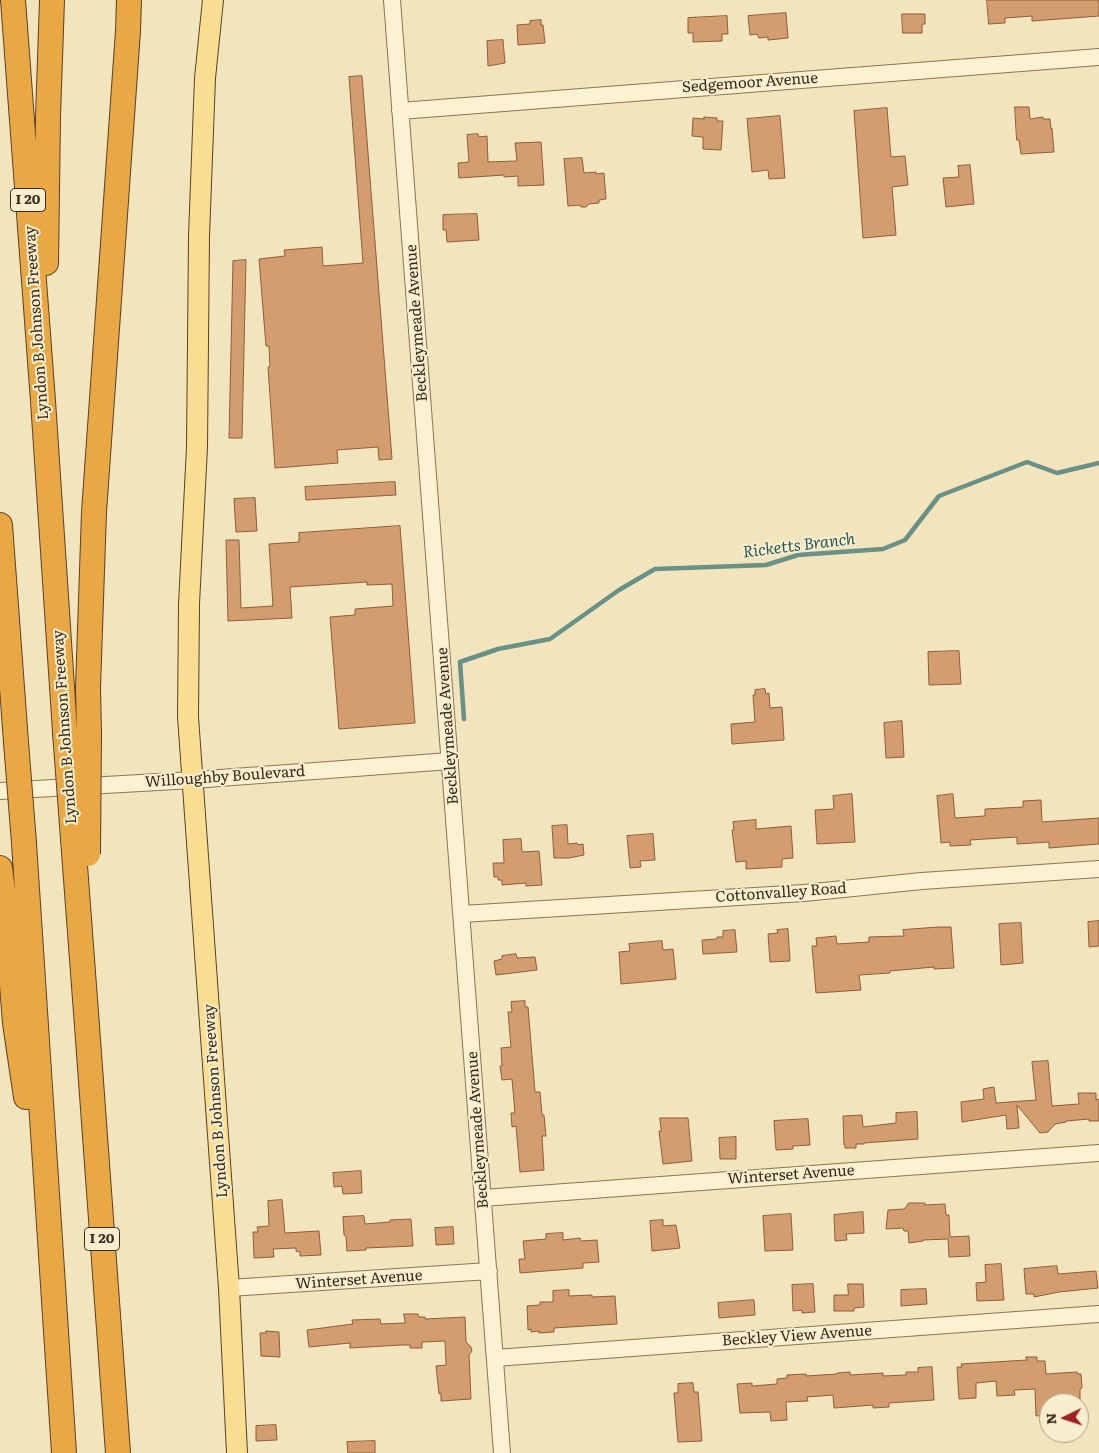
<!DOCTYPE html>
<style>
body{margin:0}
#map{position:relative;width:1099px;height:1453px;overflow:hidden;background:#f2e4bd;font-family:Literata,serif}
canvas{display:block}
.north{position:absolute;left:1039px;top:1393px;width:50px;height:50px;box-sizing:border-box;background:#f8eecd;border:1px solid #aca086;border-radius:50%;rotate:266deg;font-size:14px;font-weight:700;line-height:20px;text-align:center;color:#392b1b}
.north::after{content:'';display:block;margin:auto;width:18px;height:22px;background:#a0231f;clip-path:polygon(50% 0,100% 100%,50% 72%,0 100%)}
</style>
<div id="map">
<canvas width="1099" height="1453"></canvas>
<div class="north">N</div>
</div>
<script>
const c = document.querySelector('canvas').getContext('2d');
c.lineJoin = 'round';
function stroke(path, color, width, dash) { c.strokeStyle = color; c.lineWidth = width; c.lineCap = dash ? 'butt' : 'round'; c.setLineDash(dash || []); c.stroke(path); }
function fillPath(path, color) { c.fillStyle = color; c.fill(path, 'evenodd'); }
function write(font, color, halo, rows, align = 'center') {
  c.font = font + ' Literata,serif'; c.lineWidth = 4; c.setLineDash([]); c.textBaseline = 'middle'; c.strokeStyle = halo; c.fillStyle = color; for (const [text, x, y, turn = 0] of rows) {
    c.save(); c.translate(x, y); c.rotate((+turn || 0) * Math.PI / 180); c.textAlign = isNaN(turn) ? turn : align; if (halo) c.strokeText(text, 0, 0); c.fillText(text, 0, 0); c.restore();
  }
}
const stream = new Path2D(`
 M464,719L460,662L498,649L550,639L619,590L655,569L766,565L798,555L883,549L905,540L939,496L1027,462L1057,473L1099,463`);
const building = new Path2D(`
 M987,0H1099V16L1032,21V16L1005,18V23L989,24Z
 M786,13L788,38L768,40V37L759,38L757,34L750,35L748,16Z
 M902,14H925V24H922V33H903Z
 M727,16L728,34H722V41L693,42V33H688V18Z
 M541,20V25H543L545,43L518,45L517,25L530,24V21Z
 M503,40L505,63L488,66L487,41Z
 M362,76L392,459L379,460L378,447L337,450L338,463L275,468L268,367H270L269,346H266L259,259L285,256L284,250L322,247L323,266L363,263L349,77Z
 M1015,107H1029L1030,119L1043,117V119H1050L1051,129L1052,128L1054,152L1021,154L1019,140H1017Z
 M887,108L891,157L905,156L908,185L892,187L896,235L863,238L854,111Z
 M780,116L785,178L769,179L768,170L752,172L747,119Z
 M704,117L717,118V121H723L721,150L703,149V137L692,136L693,118L704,119Z
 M478,134L479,137L487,136L488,162L517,161L515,143L541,142L544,185L518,186V176L504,177V175L459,178L458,163L469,162L467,135Z
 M582,158L584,173L596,172V174L604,173L606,199L599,200V203L589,204L586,207H581L580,205L568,206L564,159Z
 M970,165L974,204L946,207L943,178L959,177L958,166Z
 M477,214L479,240L447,242L446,230H443V215Z
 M246,260L242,438H229L233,261Z
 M395,482L396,495L306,500L305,487Z
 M255,498L257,531L236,532L234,499Z
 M400,526L415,723L339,729L330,617L355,615V609L393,606L392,584L367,585V582L290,587L292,618L228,621L226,540H239L241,608L273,606L269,544L299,542V533Z
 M959,651L961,684L929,685L928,652Z
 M765,689L766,694L769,693L770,708L782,707L784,740L732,744L731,724L755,722L753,695H755V690Z
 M902,721L904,757L886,758L884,723Z
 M852,794L855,842L817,844L815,810L834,809L833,796Z
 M953,794L955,818L985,816V809L1023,807V801L1041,800L1042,822L1099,818V844L1049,848V842L1017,844V837L970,840L971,845L950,846V842L941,843L937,796Z
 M756,820V829L791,826L793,858L782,859V867L746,869V861L736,862L732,830H734L733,822Z
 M567,825L568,844L577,843L578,845L583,844L584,855L569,858H554L552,826Z
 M653,834L655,860L640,861L641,867L630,868L627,836Z
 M521,839L522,852L539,851L542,885L526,886V883L502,885V880H498V877H494L493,863H504L503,840Z
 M1099,921V946L1089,947L1088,922Z
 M1021,923L1023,963L1001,965L999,924Z
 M939,927H951L954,968L934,969V967L890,971V973L859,975L861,990L816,993L812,946H817L816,938L836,936L837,944L869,942V937L904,936L903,930Z
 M788,929L790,961L770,962L768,934L778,933L777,930Z
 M735,930L737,952L703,954L702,940L717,939V937H723V931Z
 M662,941L663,950L673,949L676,979L621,984L619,952L630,951L629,944Z
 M516,954L517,958L535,957L537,970L496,975L494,961L502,959V956Z
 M525,1001V1007H528L535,1092H540L542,1115H544L546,1136H542L544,1170L520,1172L516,1126L512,1127L511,1113H515L512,1079L502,1080L500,1066H502L501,1048L511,1047L508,1012H512L511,1002Z
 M1048,1061L1052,1106L1079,1104L1078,1093H1096V1100L1099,1099V1121H1089V1119L1066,1121V1122L1055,1124L1048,1132L1040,1133L1017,1105L1019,1128L1007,1129L1006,1115L962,1122L961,1102L984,1099L983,1089L994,1087L996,1103L1036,1100L1032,1062Z
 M917,1112L918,1139L864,1143V1144H856V1148H845V1145H844L843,1116L862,1115L863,1127L896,1123V1113Z
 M660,1118H688L692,1161L663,1164L659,1131H661Z
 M808,1119L810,1145L793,1146V1149L776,1150L774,1121Z
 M736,1137V1159H720L719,1138Z
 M361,1171L362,1193L343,1194L342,1186L334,1187L333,1173Z
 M282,1200L285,1233L319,1231L321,1255L300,1256V1252L296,1251V1248L273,1249L274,1257L254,1258L253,1232H258L257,1227L269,1226L268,1201Z
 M909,1203H925V1205L945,1204L946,1215H949L950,1237L969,1236L970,1256L949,1257L948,1239L923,1240V1241L909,1243L908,1231H904L903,1228L886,1229L888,1210L904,1209Z
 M863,1212L864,1233L846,1234L847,1240L835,1241L834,1215Z
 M791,1214L793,1250L765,1251L763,1216Z
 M364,1216L365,1224L390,1222V1220L411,1219L413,1246L366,1248V1250L347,1251L346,1236L344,1235L343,1217Z
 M663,1220V1226L676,1225L680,1248L652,1251L650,1221Z
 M453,1227L454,1244L436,1245L435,1228Z
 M563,1233V1240L580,1238L581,1241L597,1240L599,1262L583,1263V1268L520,1273L519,1259H525L523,1241L546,1239V1234Z
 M1001,1264L1004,1300L977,1301L976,1283L986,1282L985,1265Z
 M1057,1266L1058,1274L1096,1271L1098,1288L1059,1292L1034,1297V1294H1026L1024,1269Z
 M813,1284L815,1312L802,1313V1310L793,1311L792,1285Z
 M848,1284H863L864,1307L854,1308V1311H834V1295H848Z
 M926,1289L927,1304L901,1306V1290Z
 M569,1290V1296L592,1295V1297L615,1296L617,1324L554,1328V1332L539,1333V1331L531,1332V1329L528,1330L527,1306L540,1305V1302H553V1291Z
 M754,1300L755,1315L719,1318L718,1303Z
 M404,1314H418L419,1317H425V1319L465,1317L466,1342L471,1347L472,1351L469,1355L471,1399L441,1401V1393L439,1394L436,1366L446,1365L445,1341L422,1342V1348H410V1345H401L350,1348V1343L309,1347L307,1330L353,1324L352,1320L380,1319L381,1324L405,1323Z
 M266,1331L279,1332L280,1357L261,1356L260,1333H266Z
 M1026,1357H1037V1361H1045L1046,1374L1077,1372L1078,1374H1081L1082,1388L1080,1389V1401L1048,1403V1415L1036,1416L1035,1389L1014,1390L1015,1395L997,1396L996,1381L976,1383V1398L959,1399L957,1367H962L961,1364L1027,1360Z
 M932,1367L934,1400L889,1403V1407L873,1408V1405L834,1408L833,1395L807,1397L808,1401L786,1402L787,1420L771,1421L770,1412L740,1413L737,1384L752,1383V1386L777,1384V1379L787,1378V1375L806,1374V1376L837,1374V1373L850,1372V1375L883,1373V1376L906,1375V1372H918V1368Z
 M693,1383L694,1392H698L702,1441L678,1442L674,1393H678V1384Z
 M276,1425L277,1440L256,1441V1426Z
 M375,1441V1453H348L347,1442Z`);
const minor = new Path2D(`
 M392,0L502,1453
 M400,111L1099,57
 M0,791L193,780L450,761
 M462,914L804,893L922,881L1099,869
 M483,1198L1099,1153
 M229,1288L489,1271
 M495,1358L1099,1314`);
const major = new Path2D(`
 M213,0L205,78L199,236L197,447L189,604L188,717L229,1288L237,1453`);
const highway = new Path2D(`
 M13,0L43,401L65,732
 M46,263L48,117L52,0
 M0,525L16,742
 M89,733L88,688L94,512L128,31L129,0
 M24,843L64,1453
 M0,868L7,921L15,1023L26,1097
 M87,1026L118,1453`);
const highwayBridge = new Path2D(`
 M65,732L87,1026
 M16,742L24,843
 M88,854L89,733`);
const shields = [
 [28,200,35],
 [102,1239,35]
];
const shieldNames = [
 ["I 20",28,200],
 ["I 20",102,1239]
];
const streetNames = [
 ["Sedgemoor Avenue",750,83,-4],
 ["Lyndon B Johnson Freeway",37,323,-94],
 ["Beckleymeade Avenue",417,323,-94],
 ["Beckleymeade Avenue",448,726,-94],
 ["Lyndon B Johnson Freeway",65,727,-94],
 ["Willoughby Boulevard",225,777,-4],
 ["Cottonvalley Road",781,893,-4],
 ["Lyndon B Johnson Freeway",216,1101,-94],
 ["Beckleymeade Avenue",478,1130,-94],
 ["Winterset Avenue",791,1175,-4],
 ["Winterset Avenue",359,1280,-4],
 ["Beckley View Avenue",797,1336,-4]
];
const waterNames = [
 ["Ricketts Branch",799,546,-7]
];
stroke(stream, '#689188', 4.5);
fillPath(building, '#d49d6f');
stroke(building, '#8d5d38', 1);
stroke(minor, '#8b7454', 18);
stroke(major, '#58412a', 22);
stroke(highway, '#58412a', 26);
stroke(minor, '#fcf1d1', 16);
stroke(major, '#f9dd90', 20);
stroke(highway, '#eaa845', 24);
stroke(highwayBridge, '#58412a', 26, []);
stroke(highwayBridge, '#eaa845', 24);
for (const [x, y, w] of shields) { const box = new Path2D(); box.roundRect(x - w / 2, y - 11.5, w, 23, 4); c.fillStyle = '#f8eecd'; c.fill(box); stroke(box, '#392b1b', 1); }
write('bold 14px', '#392b1b', null, shieldNames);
write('15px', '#392b1b', '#f8eecd', streetNames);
write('italic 16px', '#285a59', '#f8eecd', waterNames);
</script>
